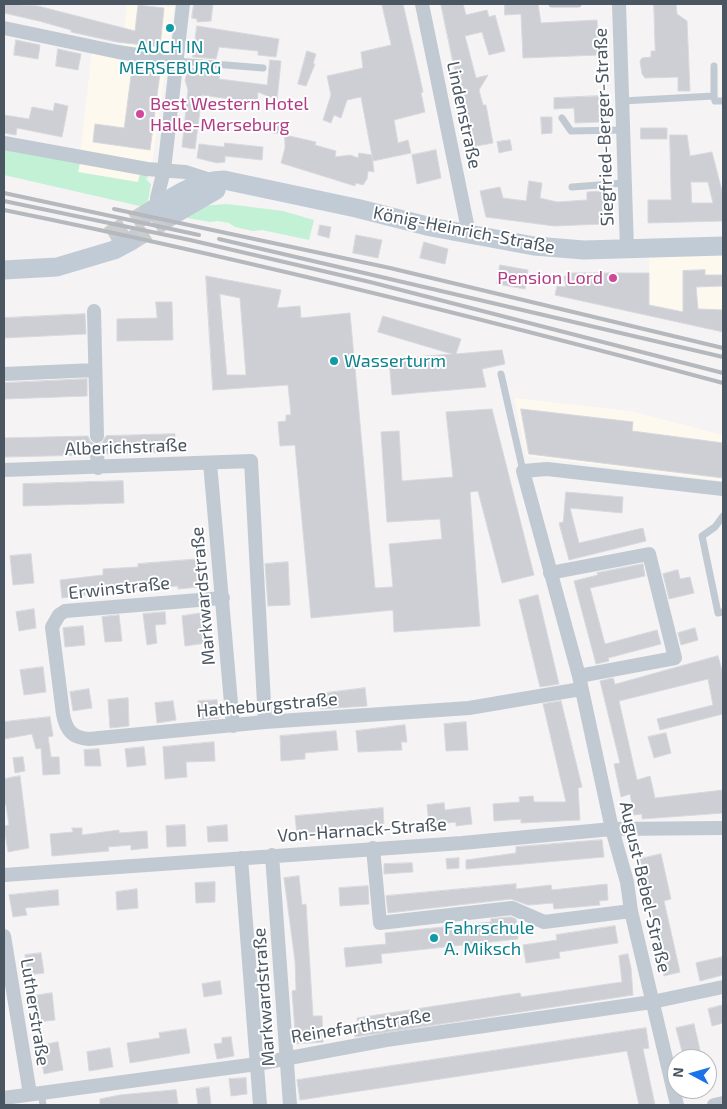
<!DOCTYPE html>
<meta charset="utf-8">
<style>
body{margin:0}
#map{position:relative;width:727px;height:1109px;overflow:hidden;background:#f5f3f3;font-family:"Exo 2",sans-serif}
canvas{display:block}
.frame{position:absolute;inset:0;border:5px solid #4a5661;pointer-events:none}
.north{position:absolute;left:667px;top:1049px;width:50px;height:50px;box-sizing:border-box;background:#fff;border:1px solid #b7bbc0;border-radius:50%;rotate:276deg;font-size:14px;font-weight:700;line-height:20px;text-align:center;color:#4a5661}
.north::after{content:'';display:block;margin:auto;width:18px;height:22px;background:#1a73e8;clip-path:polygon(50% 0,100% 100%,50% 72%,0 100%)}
</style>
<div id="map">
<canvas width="727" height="1109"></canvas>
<div class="frame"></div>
<div class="north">N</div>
</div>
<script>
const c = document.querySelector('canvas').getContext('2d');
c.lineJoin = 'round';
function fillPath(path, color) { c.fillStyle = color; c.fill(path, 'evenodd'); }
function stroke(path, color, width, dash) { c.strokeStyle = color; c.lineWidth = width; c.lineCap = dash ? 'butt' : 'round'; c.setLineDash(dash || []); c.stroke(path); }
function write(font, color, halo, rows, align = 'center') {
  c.font = font + ' "Exo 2",sans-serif'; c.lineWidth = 4; c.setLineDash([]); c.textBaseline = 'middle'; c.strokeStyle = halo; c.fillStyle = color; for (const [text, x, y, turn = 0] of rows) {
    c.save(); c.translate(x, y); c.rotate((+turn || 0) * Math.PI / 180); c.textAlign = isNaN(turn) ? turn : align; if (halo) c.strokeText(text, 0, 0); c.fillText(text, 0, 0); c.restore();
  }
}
const commercial = new Path2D(`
 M127,4L174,7L152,164L139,182L78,172L92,51L121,55Z
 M723,251V332L645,315V304L649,292V252Z
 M514,398L630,411L723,435V481L527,456Z`);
const green = new Path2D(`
 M4,149L80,163L78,172L138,182L140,174L148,176L146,179L151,184L148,201L144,207L4,175Z
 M227,204L283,211L314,220L309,240L262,230L253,231L235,227L229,223L218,221L210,222L182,217L200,206Z`);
const building = new Path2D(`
 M4,4L38,6L135,31L138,5L164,8L160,47L117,42L71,32V30L39,21L4,13Z
 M194,4H213L211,21L197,22V19L192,18Z
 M382,4H403L420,78L423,92L421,93L425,112L394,120L398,143L408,140L411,153L373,161L361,97L347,100L341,118L334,115L331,123L323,120L331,95L327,76L363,68L361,52L391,45Z
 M441,4H463L466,15L487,10L489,17L495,15L505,51L489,55L482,32L465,36L476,78L488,75L479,90L483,105H486L493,143L471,147Z
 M505,4H538L541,23L597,20L599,55L523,58L521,14L505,15Z
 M654,4H676L677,14L687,21L690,91H678V77L645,78L642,74L640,61L642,58L651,57V51H655Z
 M197,26L279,39L276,57L258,55V51L219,47L216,59L193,57Z
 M16,40L40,45L38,59L14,55Z
 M58,49L81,54L78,70L56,66Z
 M307,51L316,54L313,64H315L306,86L298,84Z
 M270,60L281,61L277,100L258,92L257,103L202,95L195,149L182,147L188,90L185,80L188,70L192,71V68L214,69V73H220L219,79L267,85Z
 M133,63L144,65L143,71L160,73L150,150L93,142L95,124L124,128Z
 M600,96V104L602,109L599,122L575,123L574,108L554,109V98Z
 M55,103L68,106L62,137L17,128L16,135L4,133V115L29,119L32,107L53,111Z
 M541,117H552V133L542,134Z
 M263,121L284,124L283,134L261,131Z
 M641,128H667V139H641Z
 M285,135L316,142L315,145L336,151L335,157L350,155L358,158L359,153L372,155L374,172L368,171L367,179L363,185L356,183L355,186L281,163L285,148Z
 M670,135H687L690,156L712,152L723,195V221L648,223V200H671ZM691,182H708L713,203H692Z
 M510,140L512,150L499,153L497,142Z
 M225,143L263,147L262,160L225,156V162L217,163L197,158L199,144L224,147Z
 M436,150L441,178L417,184L412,155Z
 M529,181L542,183L540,198L557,202L587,200V192L603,191V224L554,226L486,217L480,191L500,187L503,198L526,201Z
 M320,225L331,227L329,238L318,235Z
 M356,235L382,240L378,258L353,253Z
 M424,242L448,249L445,264L420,258Z
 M500,265L528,270L525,289L497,284Z
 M705,270V275H723L722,286L696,287L698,309L723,310V332L555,295L557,286L566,287L564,277L568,273H649V305L683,312V271Z
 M206,276L281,290L277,308L300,306L301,318L350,313L375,588L393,587L389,544L442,539L440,519L387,522L381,432L399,431L402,481L453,477L446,412L492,409L534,575L502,583L478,491L470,492L480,626L394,632L393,610L311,618L295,445L280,446L278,422L286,421V415H291L288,385L213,390ZM220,294L240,298L246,375H227Z
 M156,302H172L173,340L117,341V319L157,318Z
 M85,314L86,334L4,338V318Z
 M383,316L461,339L456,354L502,350L505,364L482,369L486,387L392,395L389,359L452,354L378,332Z
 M87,379V396L4,399V383Z
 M521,409L633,422L632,431L723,443V478L529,454Z
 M175,434V452L106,454L104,449L97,445L92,447L88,455L4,457V438L88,436L90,441L97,445L102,443L106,436Z
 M123,481L124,503L23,506V484Z
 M566,492L623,497L622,513L570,508L579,543L643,528L646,541L569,560L559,523L563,522Z
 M31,554L34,583L13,585L10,556Z
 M200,559L201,580H199V587L178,589V586L129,589L62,598L60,580L103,575V569L138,567V564Z
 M288,562L290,605L268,606L265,564Z
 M643,564L645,576L590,588L605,644L657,630L661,644L608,658L609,661L596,664L574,581L598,575L597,573Z
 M678,570L680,579L690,577L694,593L669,599L663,574Z
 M538,595L559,684L540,687L519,600Z
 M34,609L36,628L19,631L16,612Z
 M165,612L166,624L155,625L157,643L147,645L143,614Z
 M203,613L207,643L185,646L182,616Z
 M119,615L122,641L105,642L102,617Z
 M83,626L85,645L65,647L63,628Z
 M695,628L698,640L681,645L678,633Z
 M718,656L723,674V714L660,730L657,719L713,705L708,679L619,701L637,780L650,776L655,798L723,790V813L642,819V814L634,815L630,794L621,797L614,764L620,763L600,681L613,678L615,684Z
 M43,667L46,692L24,695L20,670Z
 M365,688L367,706L320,709L318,694Z
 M89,689L92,708L73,711L70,692Z
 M128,698L129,726L110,728L108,700Z
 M217,700L219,718L200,720L198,701Z
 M173,701L176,720L157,723L155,703Z
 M561,701L582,787L578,788L580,820L521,823V819L494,821L493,804L520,802L519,797L533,796L534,802H566L543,704Z
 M50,717L53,736L48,737L51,757H59L60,774L43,775L41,748L36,749L32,734L4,739V722Z
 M466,722L468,750L446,751L444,724Z
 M405,725L407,742H401L402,750L358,752L356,731Z
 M336,731L338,750L305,753V759L281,761L280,736Z
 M666,733L671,753L654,758L648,737Z
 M214,742L215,761L186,762L187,777L165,779L163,747Z
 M144,747L146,765L127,767L125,749Z
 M99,749L101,766H85L84,750Z
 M23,757L25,771L15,773L13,758Z
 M20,776L29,848L8,852L4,826L9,825L6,805H4V779Z
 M444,803L445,810L470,807L472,824L456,826V822L429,825L427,805Z
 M383,808L384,829L359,831V829L297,835L295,816Z
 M185,825L186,846L167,847L166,826Z
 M227,825L228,841L208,842L207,827Z
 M72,828H82V835L119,830V833L147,831L148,848L131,850V845L108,847L109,851L52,856L50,834L73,832Z
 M602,840L604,857L466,869V860L516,853V847Z
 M661,854L671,899L664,901L680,972L664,976L640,859Z
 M459,858V868L447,869L446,859Z
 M412,863L413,872L384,874V864Z
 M299,876L302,905L306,904L313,1016H322L323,1042L296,1044L292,991L296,990L295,961L284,878Z
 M215,882V902L196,903L195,883Z
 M516,884V889L551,885L552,890L607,884L608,900L599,901L600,905L554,909L553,903L528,905L511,899L388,913L386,896Z
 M368,886L369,904L340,906L339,888Z
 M137,889L138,908L117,910L116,892Z
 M58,890L59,905L25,908L27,915L13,917L9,895Z
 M511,917L516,919L518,939L381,954L382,963L346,967L344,948L386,944L385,933L491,922V919Z
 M615,926L618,943L559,952L560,958L526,963L523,945L557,940L556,935Z
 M41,953L44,973L28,975L25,955Z
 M628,954L631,968L633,995L355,1037L354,1027L358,1026L357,1018L520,993L521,997L622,982L619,956Z
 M723,957V975L700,981L696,963Z
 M220,981L222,994L204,997L202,984Z
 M52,993L55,1020L37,1022L33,996Z
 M723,1005V1023L712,1026L708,1009Z
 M694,1024L702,1059H684L676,1028Z
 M646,1028L649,1048L643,1049L655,1105H639L627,1051L300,1100L297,1080Z
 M186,1029L190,1053L130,1063L127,1043L160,1038L159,1033Z
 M231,1037L234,1056L217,1059L214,1044L222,1043V1038Z
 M58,1042L63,1070L44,1074L39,1046Z
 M110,1048L113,1067L89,1071L87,1052Z
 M246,1078L247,1094L231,1096L229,1079Z
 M209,1087L211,1105H198L196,1089Z
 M176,1090L178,1104L100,1105V1099L120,1095Z`);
const secondaryTunnel = new Path2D(`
 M109,236L149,212
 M131,241L171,216`);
const service = new Path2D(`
 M552,4H578
 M177,61L263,68
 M714,96L715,101H723
 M622,101L714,96V66
 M562,118L571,131L623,130
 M572,187L625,183
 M501,374L523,471
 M723,516L715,527L702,536L718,613L723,612
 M41,1092L43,1105`);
const minor = new Path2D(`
 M422,4L469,234
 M619,4L627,249
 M4,28L118,52L177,61
 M4,143L147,169L185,172L210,180
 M159,206L157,198L164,170L183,4
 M94,311L97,436
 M4,374L95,370
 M97,454L98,468
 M210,463L233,726
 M4,470L251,461L265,722
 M550,573L649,554L675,658L579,676
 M223,598L65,611L59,615L52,627L63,714C66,730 72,738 89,739L265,722L469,708L581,689
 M373,848L380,923L512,908L544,922L631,911
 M272,855L290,1105
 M241,858L260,1105
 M4,875L462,843L612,829L723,828
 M4,936L30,1094
 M4,1098L257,1064L386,1040L652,1002L723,987
 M677,1105L631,911L627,882L612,829L579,676L523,471L547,469L723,489
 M714,1105L723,1103`);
const secondary = new Path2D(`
 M149,212C172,197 196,180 224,180L356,208L431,227L534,246L584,250L723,246
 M171,216L216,190
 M4,270L57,267L114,250L131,241`);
const rail = new Path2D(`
 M4,193L199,235
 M4,201L190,240L370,282L723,373
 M114,209L390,268L723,348
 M4,210C246,259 485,319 723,383
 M219,239L723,357`);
const markers = [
 [170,28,5,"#0f9aa8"],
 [140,114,5,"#d1479c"],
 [613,278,5,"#d1479c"],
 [334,361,5,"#0f9aa8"],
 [434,938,5,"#0f9aa8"]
];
const cultureNames = [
 ["AUCH IN",170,47,"center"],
 ["MERSEBURG",170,68,"center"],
 ["Wasserturm",344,361],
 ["Fahrschule",444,928],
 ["A. Miksch",444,949]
];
const hotelNames = [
 ["Best Western Hotel",150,104],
 ["Halle-Merseburg",150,125],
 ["Pension Lord",603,278,"right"]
];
const streetNames = [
 ["Lindenstraße",464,115,78],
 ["Siegfried-Berger-Straße",604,127,-92],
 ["König-Heinrich-Straße",464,230,11],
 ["Alberichstraße",126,447,-2],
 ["Erwinstraße",119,588,-6],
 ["Markwardstraße",203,596,-95],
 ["Hatheburgstraße",267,705,-5],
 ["Von-Harnack-Straße",362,830,-4],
 ["August-Bebel-Straße",645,887,77],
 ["Markwardstraße",264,997,-94],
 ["Lutherstraße",35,1012,81],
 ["Reinefarthstraße",361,1026,-9]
];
fillPath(commercial, '#fdf9ef');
fillPath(green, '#c3f1d5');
fillPath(building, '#cdcfd5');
stroke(building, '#d7d9de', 1);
stroke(secondaryTunnel, '#caccce', 19, [19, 9]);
stroke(service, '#c1cad2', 7);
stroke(minor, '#c1cad2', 14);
stroke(secondary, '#c1cbd6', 19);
stroke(rail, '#b5b8bd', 4);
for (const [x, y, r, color] of markers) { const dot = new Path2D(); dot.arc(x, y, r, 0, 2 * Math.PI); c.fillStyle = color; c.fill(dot); stroke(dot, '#fff', 2); }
write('18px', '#0d838f', '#fff', cultureNames, 'left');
write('18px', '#b23c85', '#fff', hotelNames, 'left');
write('18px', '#4a5661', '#fff', streetNames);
</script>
